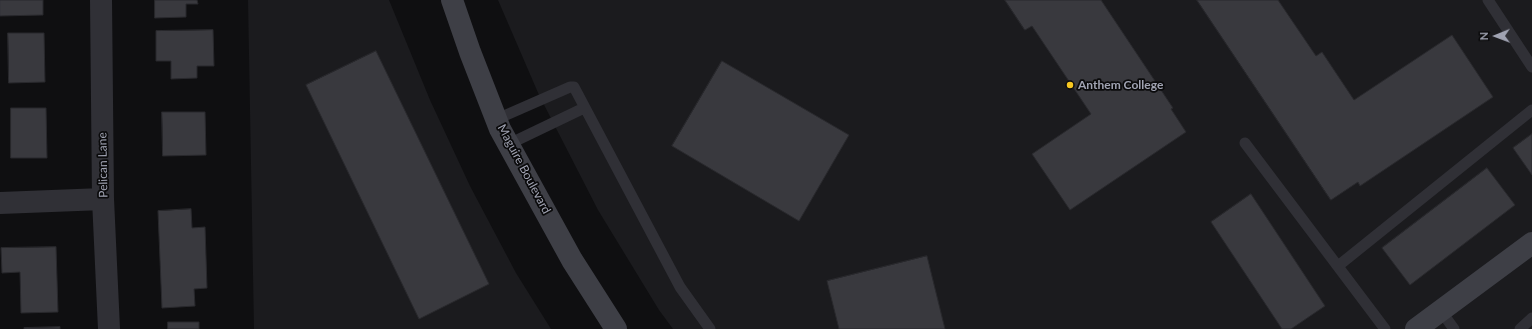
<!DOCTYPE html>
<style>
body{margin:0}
#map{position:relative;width:1532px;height:329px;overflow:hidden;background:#0f0f11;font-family:Lato,sans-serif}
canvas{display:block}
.north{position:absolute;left:1476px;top:16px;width:40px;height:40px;-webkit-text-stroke:3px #0a0a0b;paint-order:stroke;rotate:269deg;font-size:11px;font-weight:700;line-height:16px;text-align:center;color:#a0a3b2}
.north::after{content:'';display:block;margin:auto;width:14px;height:18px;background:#a0a3b2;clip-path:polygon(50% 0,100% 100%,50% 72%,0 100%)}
</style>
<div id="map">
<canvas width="1532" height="329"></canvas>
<div class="north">N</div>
</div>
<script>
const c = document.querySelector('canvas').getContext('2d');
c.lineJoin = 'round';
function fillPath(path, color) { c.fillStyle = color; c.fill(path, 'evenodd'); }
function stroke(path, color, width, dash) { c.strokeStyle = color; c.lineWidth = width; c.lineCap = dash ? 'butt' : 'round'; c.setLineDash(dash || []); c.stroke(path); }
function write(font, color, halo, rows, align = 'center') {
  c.font = font + ' Lato,sans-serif'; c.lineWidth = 3.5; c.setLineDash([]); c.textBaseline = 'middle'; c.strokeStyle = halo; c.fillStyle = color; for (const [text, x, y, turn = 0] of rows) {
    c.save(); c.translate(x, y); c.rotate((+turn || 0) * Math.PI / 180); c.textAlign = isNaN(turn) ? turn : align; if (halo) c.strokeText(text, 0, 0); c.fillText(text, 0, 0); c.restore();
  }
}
const built = new Path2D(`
 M248,0H389L430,100L470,186L516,273L551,329H254Z
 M498,0H1532V329H673L659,310L598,210L539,95Z`);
const building = new Path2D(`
 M0,0H43V15L0,16Z
 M155,0H197L198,4H186V17L155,18Z
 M1005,0H1101L1173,108L1171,109L1186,132L1070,210L1032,154L1091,114L1032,26L1025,30Z
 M1197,0H1278L1316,56L1322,52L1354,100L1452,35L1493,97L1360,186L1358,182L1331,200Z
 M213,30L214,66H197V78L171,79V61H156V31Z
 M8,33H44L45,82L9,83Z
 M376,51L489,284L419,319L306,85Z
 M722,61L849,135L799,221L672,146Z
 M11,108H46L47,158H11Z
 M162,112H205L206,155L163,156Z
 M1532,134V175L1513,148Z
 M1487,168L1515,205L1410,285L1382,248Z
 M1251,194L1325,306L1291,329H1282L1211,222Z
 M191,209L192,228L205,227L207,288L194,289L195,306L162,308L158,211Z
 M56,247L58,312L21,313L20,272L2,273L1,248Z
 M927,256L945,329H839L827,281Z
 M168,322H199V329H168Z
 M60,327V329H24V328Z`);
const lane = new Path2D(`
 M1488,0L1532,67
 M497,119L570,87H574L680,287L710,329
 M1245,143L1385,329
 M509,144L584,108
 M1338,266L1532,110
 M1441,311L1454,329
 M1520,329L1532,318`);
const street = new Path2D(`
 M101,0L103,199L109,329
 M0,203L103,199`);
const secondary = new Path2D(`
 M452,0L470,52L500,129L572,260L616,329
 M1416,329L1532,243`);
const markers = [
 [1070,85,4,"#f7c721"]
];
const poiNames = [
 ["Anthem College",1078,85]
];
const streetNames = [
 ["Pelican Lane",103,165,-91],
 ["Maguire Boulevard",524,169,62]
];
fillPath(built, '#1b1b1e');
fillPath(building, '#39393e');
stroke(building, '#29292d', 1);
stroke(lane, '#303036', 11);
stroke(street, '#303036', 22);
stroke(secondary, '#3e3f46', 22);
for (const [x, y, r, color] of markers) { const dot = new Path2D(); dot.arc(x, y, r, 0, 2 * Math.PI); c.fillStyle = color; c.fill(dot); stroke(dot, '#0a0a0b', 1.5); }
write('bold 12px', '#a0a3b2', '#0a0a0b', poiNames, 'left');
write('12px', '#a0a3b2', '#0a0a0b', streetNames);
</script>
